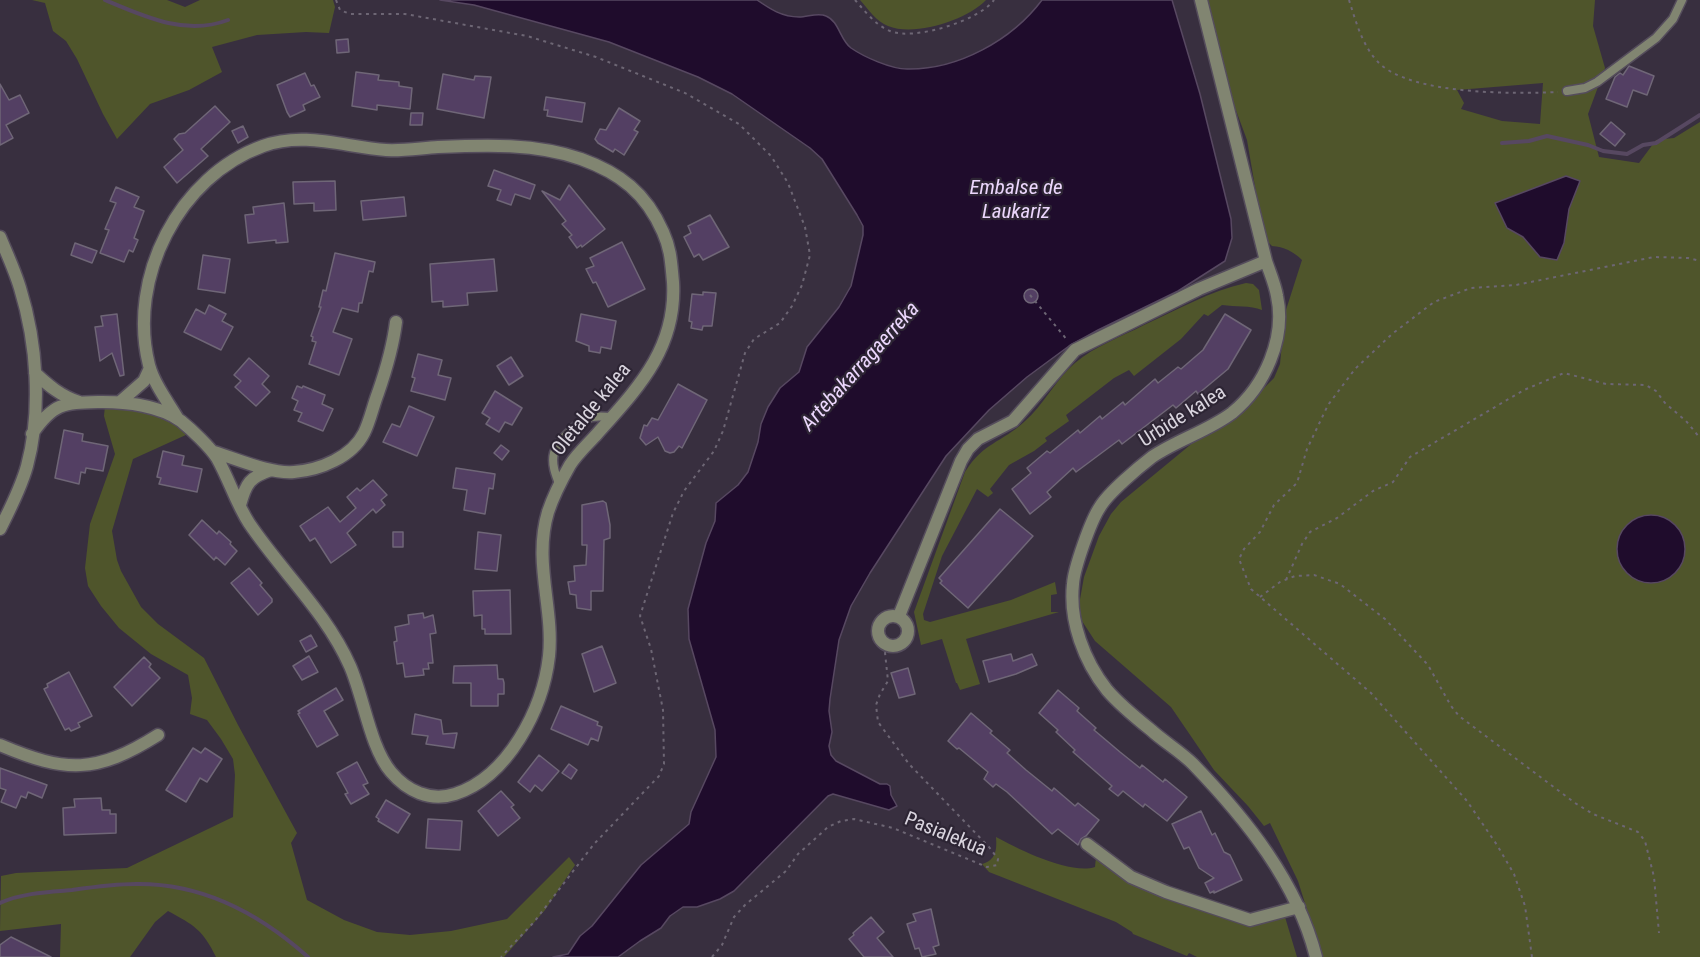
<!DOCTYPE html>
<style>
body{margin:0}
canvas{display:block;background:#382f3f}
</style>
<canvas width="1700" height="957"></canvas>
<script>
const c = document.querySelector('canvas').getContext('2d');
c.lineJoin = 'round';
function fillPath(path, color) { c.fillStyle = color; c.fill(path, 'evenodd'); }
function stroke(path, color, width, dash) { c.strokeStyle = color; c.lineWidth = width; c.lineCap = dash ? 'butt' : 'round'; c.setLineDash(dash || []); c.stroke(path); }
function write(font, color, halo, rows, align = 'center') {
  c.font = font + ' "Roboto Condensed",sans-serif'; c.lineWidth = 4.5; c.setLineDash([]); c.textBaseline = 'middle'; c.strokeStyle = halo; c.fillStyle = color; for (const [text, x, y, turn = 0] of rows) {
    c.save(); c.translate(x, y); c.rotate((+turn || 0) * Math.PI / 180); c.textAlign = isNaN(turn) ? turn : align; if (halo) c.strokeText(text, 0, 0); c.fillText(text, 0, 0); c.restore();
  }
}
const green = new Path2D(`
 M32,0H167L185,7L200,0H333L335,7L329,33L306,32L257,35L212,47L222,72L189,90L150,104L117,139L103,114L77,59L66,41L53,31L45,3Z
 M860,0H986C967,20 915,37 888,26C877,22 868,9 860,0Z
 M1201,0H1595L1593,26L1605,68L1588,114L1599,157L1639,163L1656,140L1674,138L1700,122V957H1322L1298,881L1270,823L1264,826L1248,806L1214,770L1171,707L1095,641L1082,621L1079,605L1084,577L1099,536L1111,514L1121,502L1201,436L1260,392L1274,378L1280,364L1285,313L1302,260C1293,251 1284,247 1272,246L1268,242L1258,204L1247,140L1224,78ZM1543,83L1540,124L1502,121L1461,109L1464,103L1457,90Z
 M1246,283L1253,284L1259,290L1262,310C1250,305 1236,307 1222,305L1208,316L1204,314L1181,339L1134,376L1129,370L1114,378L1066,415L1069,421L1045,438L1047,441L1034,451L1009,465L990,489L993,493L988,497L977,489L942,556L923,614L924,620L930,622L1011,600L1055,582L1057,594L1051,595V612H1059L966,639L980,684L960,690L957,683H956L942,639L921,645L914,612L965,472C984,442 1001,443 1024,422C1044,405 1055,380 1075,363C1095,346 1121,337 1144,325C1177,310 1210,291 1246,283Z
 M105,406C136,409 163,415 188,434L133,459L112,531L117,560L121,571L141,607L158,624L204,658L238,725L297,833L291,843L307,900L344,920L377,932L410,935L451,931L507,919L569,857L575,865L545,910L504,957H216C203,930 194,925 168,911L155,922L130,957H60L61,924L0,931L1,876L16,873L127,868L233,817L235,775L233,759L221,739L207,720L190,714L192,698L188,675L151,654L119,628L101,606L88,586L85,568L90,524L115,454L104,416Z
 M996,837C1018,849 1070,875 1095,867L1096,857C1129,888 1174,902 1217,914C1230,918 1244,923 1258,923C1266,923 1277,919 1285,917L1297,957H1197L1189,953L1187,956L1133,934L1132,932L1116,922L989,872L982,864C996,860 997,850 996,837Z`);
const water = new Path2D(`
 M440,0H757C770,9 782,17 799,17C808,17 818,12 826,16C839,21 840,40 851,48C864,57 891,69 907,69C958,70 1012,40 1042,0H1172L1200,94L1231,219L1232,238L1225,261L1178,291L1098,330L1069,346L1027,377L989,410L946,456L870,573L851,606L839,640L830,699L829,711L832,732L829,746L831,755L836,761L880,784H887L890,786L891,795L897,806L889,810L833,794L828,796L734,891L720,899L697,907H683L670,916L661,928L640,941L618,957H553L568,954L580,936L592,926L641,865L689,824L691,812L716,757L715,730L689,639L688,609L706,543L715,521L716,503L738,485L748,472L758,442L761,424L768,407L780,388L799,372L807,347L839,307L851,286L863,235V226L857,215L822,159L810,148L732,94L698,77L609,42L474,5Z
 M1566,176L1580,181L1569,209L1564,243L1557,260L1540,257L1523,237L1507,228L1495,203Z
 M1617 549a34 34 0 1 1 68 0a34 34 0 1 1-68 0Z`);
const stream = new Path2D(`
 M105,0C145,17 186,36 228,20
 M1502,143L1529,141L1547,136L1588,145L1603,151L1627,154L1643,145L1656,143L1700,115
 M0,903C22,893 48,892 72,890C93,887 114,884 136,884C202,883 260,914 308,957`);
const building = new Path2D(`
 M348,39L349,52L337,53L336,40Z
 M1629,66L1654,76L1647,95L1633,90L1627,107L1606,99L1615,77L1620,73L1623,75Z
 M356,72L379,75L378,80L399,82V86L412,88L410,109L377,105V110L352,106Z
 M305,73L311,86L314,85L320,97L303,105L305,110L290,117L287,112L277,85Z
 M443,74L474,80L475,76L491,77L484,118L437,109Z
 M0,84L9,100L20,95L29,113L6,125L13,138L0,145Z
 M546,97L585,103L582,122L547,116L548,110H544Z
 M215,106L230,122L201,149L208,156L177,183L164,167L183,150L174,139L179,134L185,133Z
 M619,108L640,121L634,130L638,132L624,155L615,149L613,152L598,143L595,139L600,129L606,130Z
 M411,113H423L422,125H410Z
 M1611,122L1625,134L1615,146L1600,134Z
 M243,126L248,137L238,143L232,131Z
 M494,170L535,185L530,199L515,194L511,205L497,200L501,190L488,186Z
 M335,181L336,210L314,211V203L294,204L293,182Z
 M569,185L605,229L582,247L581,245L577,248L569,237L572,235L562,224L566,221L542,191L560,200Z
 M116,187L139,197L134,207L144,211L134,238L138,240L133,252L129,250L124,262L100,253L109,230L105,229L116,203L110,201Z
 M404,197L406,216L363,220L361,201Z
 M284,203L288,242L276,243V240L248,243L245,215L254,214L253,207Z
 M710,215L729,247L703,260L699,254L694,257L684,237L691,233L688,226Z
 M622,242L645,289L608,307L596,282L593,283L586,269L594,266L590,258Z
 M75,243L97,251L92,263L71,255Z
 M335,253L375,262L373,272L369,271L362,303H359L358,312L342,308L333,332L352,339L339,375L309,364L316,342L312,341L313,337L311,336L321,307H319L323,290L326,291Z
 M203,255L230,259L225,293L198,289Z
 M494,259L497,291L467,293L468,305L443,307V301L432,302L430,264Z
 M1024 296a7 7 0 1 1 14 0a7 7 0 1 1-14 0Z
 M703,292L716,293L712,326H703L702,330L691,328L692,322L689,321L692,294L703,295Z
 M209,305L226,314L222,321L233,327L221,350L184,332L196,309L205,314Z
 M117,314L124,375L120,376L112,353L100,361L95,327L103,326L101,316Z
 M581,314L616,321L611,349L601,347L600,353L589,351V346L576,341Z
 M1225,314L1251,330L1228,369L1198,394L1196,391L1176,408L1173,405L1122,444L1119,440L1076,472L1073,468L1047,492L1051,497L1030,514L1012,489L1031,473L1027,468L1047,451L1050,453L1078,430L1080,433L1100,416L1102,419L1123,402L1125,405L1155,379L1158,383L1178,367L1181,369L1203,350Z
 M418,354L442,360L438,375L451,378L445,400L411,391L415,378L412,377Z
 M511,357L523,376L509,385L497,366Z
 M249,358L269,376L262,384L270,392L256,406L235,387L241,381L234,375Z
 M678,384L707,400L682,448L679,446L674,452L670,453L665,451L658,437L646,445L640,438L644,425L647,426L652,418L658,420Z
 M297,386L302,388L303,386L325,395L322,404L333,409L323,431L298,421L302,413L294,410L298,401L292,398Z
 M495,391L522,408L512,425L505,422L499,432L486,424L490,418L482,413Z
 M409,406L434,417L417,456L383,442L392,424L400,427Z
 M64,430L83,434L82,441L108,446L103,471L86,468L85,473L81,472L79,484L55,478Z
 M501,445L509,451L502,460L494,453Z
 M163,451L184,456L182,465L202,469L197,492L159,484L161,478L157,477Z
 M456,468L495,474L493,489L489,488L485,514L464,510L467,490L453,488Z
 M373,480L387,495L381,500L385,505L376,513L373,509L347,533L356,545L331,563L315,538L310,541L300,526L328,507L340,522L356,508L347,497L357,488L360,491Z
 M603,501L606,503L610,525V538L604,540L603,591H591V610L577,608L576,595L570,594L568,582L575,581L574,566L586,565L587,545H582V505Z
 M1000,509L1033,536L968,608L940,583L942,581L939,578Z
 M202,520L217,534L219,531L231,542L230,544L237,551L225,565L216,557L214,560L189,535Z
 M393,532H403V547H393Z
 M478,532L501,535L497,571L475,569Z
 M249,568L262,583L260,585L272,599V602L258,615L231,583Z
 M510,590L511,634H485V629H482V615L474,616L473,591Z
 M423,613L424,618L433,615L436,633L430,634L433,663H428L429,669H423L424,675L405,677L403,663L397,664L394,642L397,641L395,627L409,624L408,615Z
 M311,635L317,646L306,652L300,641Z
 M602,646L616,683L594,692L582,654Z
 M1011,654L1013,661L1032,654L1037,665L1016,674L989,682L983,661Z
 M309,656L318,672L302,680L293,666Z
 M144,657L151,664L149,667L160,678L132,706L114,687Z
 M497,665L498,679H503L504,683V694H498V706H471V683H453L454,666Z
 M908,668L915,694L899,698L891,673Z
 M69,672L92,716L78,723L80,727L71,731L69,728L65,730L44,689L48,687L47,684Z
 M336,688L343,700L324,711L338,735L317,747L298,714L300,713L298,711Z
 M1058,690L1079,708L1077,711L1096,728L1094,730L1120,752L1140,768L1142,765L1163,782L1165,779L1187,797L1167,821L1145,804L1143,807L1123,791L1118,796L1109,789L1112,786L1073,752L1075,750L1056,732L1058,730L1039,713Z
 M561,706L598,722L597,725L602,727L598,741L591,738L588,745L551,729Z
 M971,713L992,731L990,733L1010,750L1007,753L1026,770L1052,791L1054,788L1075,806L1078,803L1099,820L1086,836L1081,839L1078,845L1058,829L1052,834L1007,792L996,784L993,787L984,779L988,772L959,748L957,749L948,741Z
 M415,714L441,720L443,734L457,733L454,748L426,744L428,736L412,734Z
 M193,748L201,753L205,748L222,759L207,782L200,778L186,802L166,790Z
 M539,755L559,771L542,791L535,785L530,792L518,782Z
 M357,762L368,783L363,785L369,794L351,804L345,794L348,793L337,773Z
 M569,764L577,770L571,779L562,773Z
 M0,768L47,785L42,798L28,792L26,798L21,796L16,808L1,802L6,790L0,788Z
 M501,791L514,805L511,807L520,818L498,836L478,811Z
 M101,798L102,810H110V814H116V833L64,835L63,808L75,807L74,799Z
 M386,800L410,814L398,833L378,821L379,819L376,817Z
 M1201,811L1212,835L1215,833L1224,852L1230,855L1242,880L1214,893V891L1210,893L1205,883L1214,878L1199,868L1189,847L1184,849L1172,824Z
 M428,819L462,821L460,850L426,848Z
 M931,909L939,945L933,947L936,954L922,957L919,948L915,949L907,924L916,921L913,914Z
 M871,917L884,932L877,938L893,957H864L849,939L854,935L853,933Z
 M11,937L51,957H0V945Z`);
const path = new Path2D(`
 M336,0L340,10L350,14H405L527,36L596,57L685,93L739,124L771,156L788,183L805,227L810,255L802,285L792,306L780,323L754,339L745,353L723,431L714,451L684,491L673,513L640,616L651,649L663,710L664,764L659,776L594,844L534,922L501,957
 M855,0C865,11 875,25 890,31C913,41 979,21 994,0
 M1349,0C1356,22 1362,45 1378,62C1410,95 1513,94 1558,92
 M1030,295L1068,341
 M1286,580L1302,544L1310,532L1337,518L1373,491L1393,482L1410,457L1524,390L1564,373L1606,384L1646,385L1656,391L1665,403L1686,421L1700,438
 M1260,597L1280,582L1295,576L1314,575L1340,584L1385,619L1428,665L1451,706L1459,716L1575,803L1593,814L1638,832L1645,841L1654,877L1659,933
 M712,957L722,945L734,917L745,905L786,871L798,854L828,827L841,821L854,819L893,828L987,867L997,865L998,859L989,847L909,764L878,722L876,705L880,694L888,681L884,643
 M1532,957L1525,906L1514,874L1497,845L1467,801L1371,693L1251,589L1239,559L1244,549L1260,532L1274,505L1297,483L1307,449L1328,405L1355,369L1392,334L1434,302L1471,288L1516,285L1654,257L1688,258L1700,261`);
const lane = new Path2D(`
 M1567,91L1585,88L1597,82L1656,38L1673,19L1682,0
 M560,486C556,476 551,464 554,453C557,441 581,419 592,417C599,416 606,417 612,417`);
const street = new Path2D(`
 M1201,0L1266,261C1270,273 1275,284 1277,296C1286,338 1265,386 1232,413C1208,431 1177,440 1152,457C1139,467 1108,493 1100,507C1091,520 1074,568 1073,584C1069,621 1084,661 1107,690C1119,704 1136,718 1151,730C1164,742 1180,751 1193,764C1246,819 1297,882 1316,957
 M0,237C7,254 15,271 20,288C37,343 42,410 27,466C21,488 10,509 0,529
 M35,373C49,386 61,396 79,402
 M120,402L144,381L150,368
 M32,434C54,402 64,403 102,402C127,402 160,406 181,421C192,430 210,447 217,458C229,479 236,503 249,523C282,572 326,612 350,666C364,698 370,747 391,772C407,791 430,802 455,794C508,777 543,709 549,656C554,608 533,562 548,512C553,497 562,479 570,465C577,454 588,444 597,434C638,388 677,348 673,282C671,262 671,250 663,232C646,193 620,173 581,159C536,143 485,145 438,147C421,148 403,151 386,150C345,147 304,131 263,146C179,176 127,278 149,365C154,384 168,402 178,419
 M214,452C237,459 270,474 294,472C320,470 352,457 364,433C370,421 373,406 378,393C386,370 393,346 396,322
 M240,505C246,483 250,477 271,470
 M878 631a15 15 0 1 1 30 0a15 15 0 1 1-30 0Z
 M899,616L961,461L968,449L978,439L1013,421L1075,350L1199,289L1266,261
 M0,745C66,773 96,774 158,735
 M1087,844L1131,877L1166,892L1250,920L1299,907`);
const streetNames = [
 ["Oletalde kalea",592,410,-51],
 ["Urbide kalea",1183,417,-32],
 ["Pasialekua",945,835,22]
];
const waterNames = [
 ["Embalse de",1016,189],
 ["Laukariz",1016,213],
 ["Artebakarragaerreka",861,367,-48]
];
fillPath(green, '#4f552b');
fillPath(water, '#1f0c2c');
stroke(water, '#574861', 1.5);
stroke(stream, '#574861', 4);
fillPath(building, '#533f63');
stroke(building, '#6f6677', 1.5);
stroke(lane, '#554d5c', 11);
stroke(street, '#554d5c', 15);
stroke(path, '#6d6674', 2, [3, 4.5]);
stroke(lane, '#818571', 8);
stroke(street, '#818571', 12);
write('20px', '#d9d4de', '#2d2534', streetNames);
write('italic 21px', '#ecd7fd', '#2d2534', waterNames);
</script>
